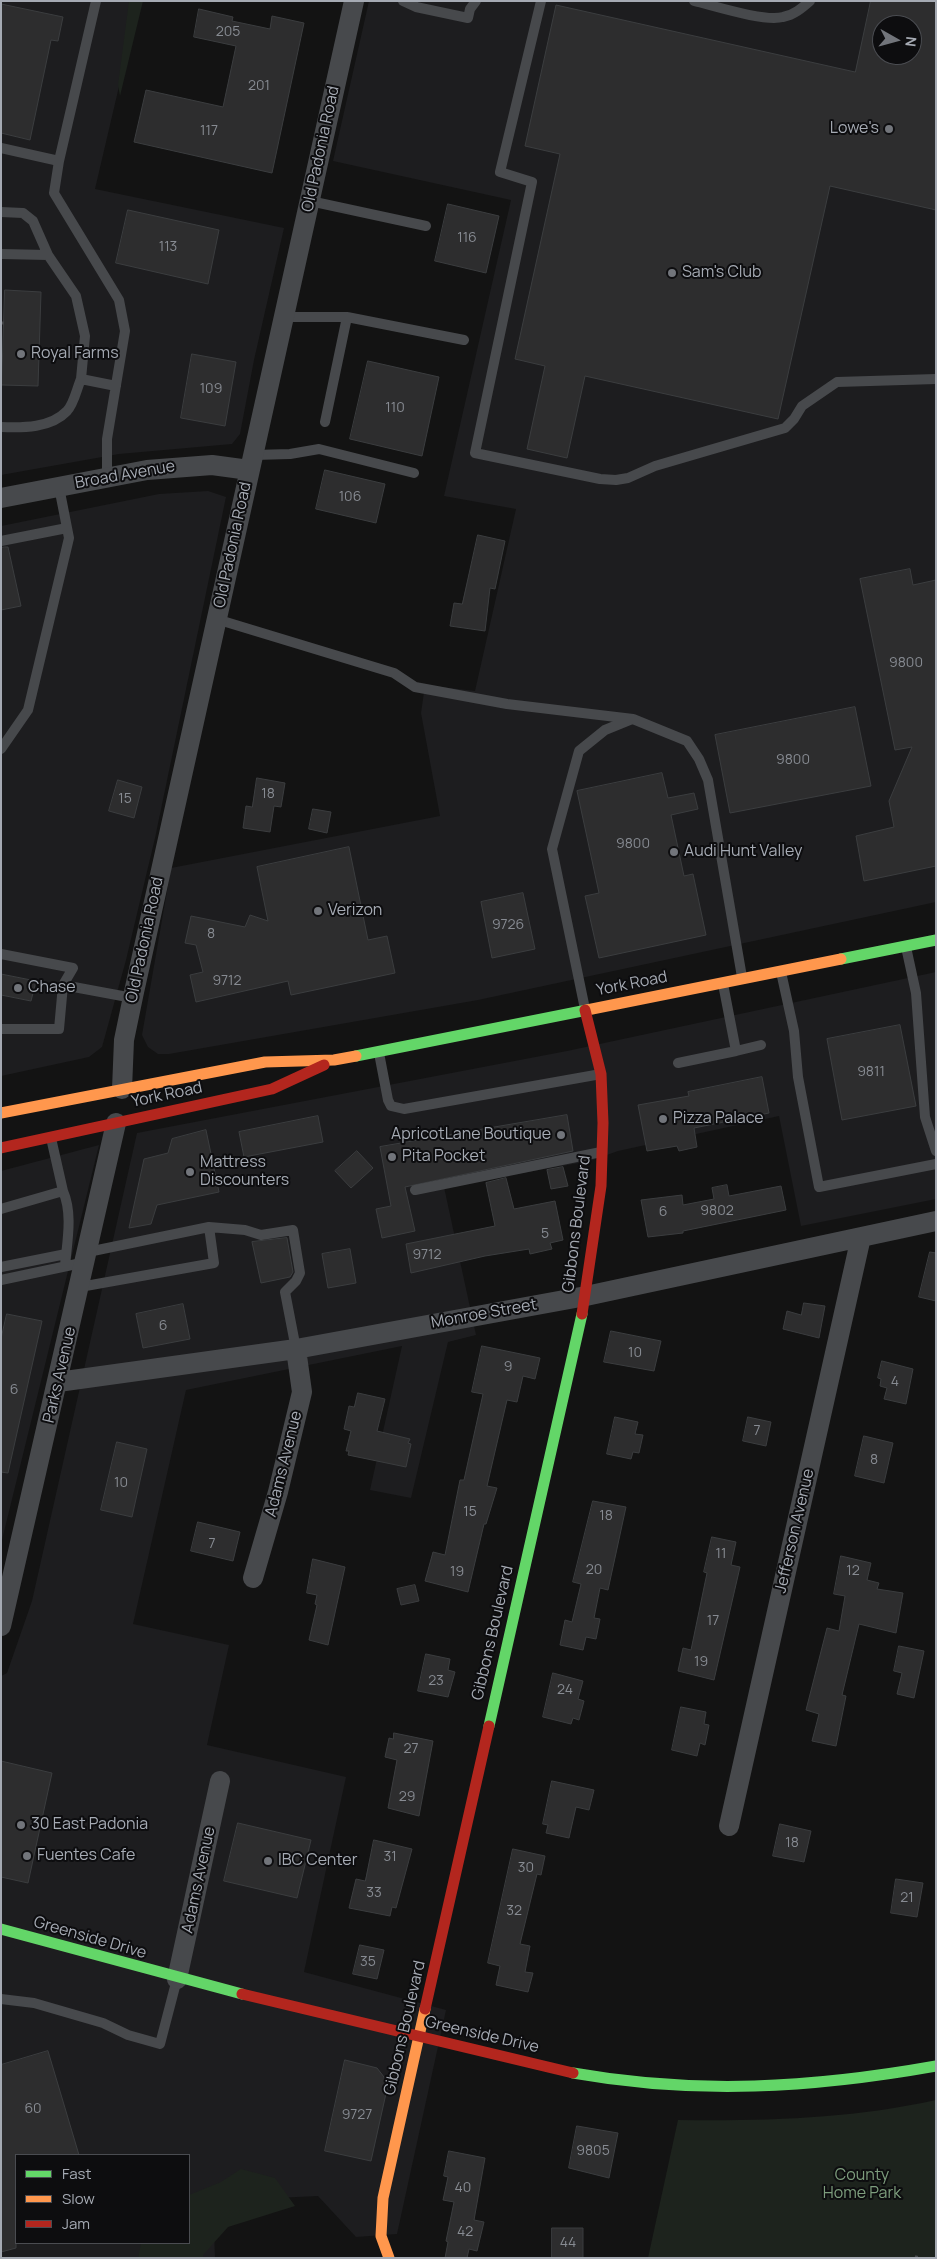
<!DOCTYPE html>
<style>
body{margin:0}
#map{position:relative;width:937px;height:2259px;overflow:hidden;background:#131313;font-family:Manrope,sans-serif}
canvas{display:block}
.frame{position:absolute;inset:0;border:2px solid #a5aab3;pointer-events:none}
.legend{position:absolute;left:15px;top:2154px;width:175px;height:90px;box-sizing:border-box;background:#0d0d0f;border:1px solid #4a4c51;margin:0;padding:6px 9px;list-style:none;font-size:15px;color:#a5aab3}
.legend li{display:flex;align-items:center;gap:10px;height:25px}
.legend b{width:25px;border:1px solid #4a4c51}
.north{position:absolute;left:872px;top:15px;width:50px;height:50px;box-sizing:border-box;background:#0d0d0f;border:1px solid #4a4c51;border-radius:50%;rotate:97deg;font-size:14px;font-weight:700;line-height:20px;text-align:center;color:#a5aab3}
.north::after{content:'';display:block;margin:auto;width:18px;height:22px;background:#72757b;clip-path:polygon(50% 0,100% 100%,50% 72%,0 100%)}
</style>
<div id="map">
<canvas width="937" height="2259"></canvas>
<div class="frame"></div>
<ul class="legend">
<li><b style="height:6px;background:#63d668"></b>Fast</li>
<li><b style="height:6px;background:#ff974d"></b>Slow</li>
<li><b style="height:6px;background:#b3261e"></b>Jam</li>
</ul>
<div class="north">N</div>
</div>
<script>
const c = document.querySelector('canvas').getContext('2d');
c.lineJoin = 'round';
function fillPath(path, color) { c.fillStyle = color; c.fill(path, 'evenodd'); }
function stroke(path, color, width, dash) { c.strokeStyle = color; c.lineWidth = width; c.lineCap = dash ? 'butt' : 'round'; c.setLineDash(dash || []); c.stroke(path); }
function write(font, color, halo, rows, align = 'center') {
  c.font = font + ' Manrope,sans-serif'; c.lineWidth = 4; c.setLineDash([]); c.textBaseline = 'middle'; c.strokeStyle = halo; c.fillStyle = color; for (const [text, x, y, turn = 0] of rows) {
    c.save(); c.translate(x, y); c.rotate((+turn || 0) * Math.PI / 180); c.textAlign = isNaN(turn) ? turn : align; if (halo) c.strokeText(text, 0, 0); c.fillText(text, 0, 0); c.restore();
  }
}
const built = new Path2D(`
 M1,1H139L95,189L284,228L254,360L240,434L232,444L119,454L1,475Z
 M369,1H936V902L478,1000L169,1054H158L148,1047L142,1035L171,868L440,816L421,713L425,685L475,691L516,509L444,496L511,200L333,161ZM882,25H912V55H882Z
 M208,491L226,497L155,838L126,960L102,1047L89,1057L1,1076V526L159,494Z
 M936,972V1199L801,1226L779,1116L618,1151L590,1161L444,1187L476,1335L448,1342L411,1498L370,1490L402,1346L186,1390L133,1624L229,1645L207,1745L346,1777L304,1972L446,2010L397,2234L356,2237L318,2196L254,2199L213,2205L215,2258H1V1676L7,1673L32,1601L137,1133L567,1051ZM16,2155H189V2243H16Z
 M99,1145L1,1544V1171Z`);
const green = new Path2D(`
 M129,1H143L120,96L118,85Z
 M936,2100V2258H648L678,2120C766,2121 850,2119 936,2100Z
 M241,2169L275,2178L295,2206L228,2227L203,2255V2258H138L141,2243H189V2195L221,2182Z`);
const building = new Path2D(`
 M871,1H936V210L830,186L778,419L585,376L567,458L527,449L545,366L515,359L560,154L525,146L556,5L855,72ZM882,25H912V55H882Z
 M1,4L63,17L58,41L51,40L30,140L1,133Z
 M199,9L233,17L232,21L270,29L272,16L304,23L272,173L134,142L146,90L223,107L236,46L194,37Z
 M448,204L499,216L486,273L435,261Z
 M128,210L219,230L208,284L116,263Z
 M5,290L41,292L38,386L2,385Z
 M192,354L236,362L225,426L181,418Z
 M368,361L439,377L422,456L350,439Z
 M325,470L385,484L376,523L316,509Z
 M478,535L505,541L495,589L490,588L485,631L450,626L454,603L462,604Z
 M5,547H8L21,606L1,610V548Z
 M910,569L913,585L936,580V866L864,881L856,836L894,827L889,801L912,747L895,750L860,579Z
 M855,707L871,786L730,813L715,735Z
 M662,773L668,798L694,793L698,809L671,815L684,876L693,874L706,935L599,958L585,896L599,893L577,791Z
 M257,778L285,783L281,807L274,806L270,832L243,828L246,806L252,807Z
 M118,780L142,787L134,818L109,811Z
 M313,809L331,812L327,833L309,829Z
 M349,847L368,940L387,936L395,973L291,995L288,981L196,1002L190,975L203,972L196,945L185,943L191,916L245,927L250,915L268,921L257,867Z
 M523,893L535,949L492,958L481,902Z
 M1,974L36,981L31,1001L1,995Z
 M900,1025L916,1106L842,1120L827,1039Z
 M762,1077L769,1113L694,1128L697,1147L679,1151L677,1146L647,1151L638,1105L689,1096L688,1092Z
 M567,1115L573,1151L405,1187L415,1231L382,1238L376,1209L391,1206L380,1147Z
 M318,1116L323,1142L244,1157L239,1132Z
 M206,1130L219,1192L157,1205L151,1224L129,1228L144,1159L168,1153L172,1139Z
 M357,1151L373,1168L351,1188L335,1171Z
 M563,1167L568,1186L551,1189L547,1170Z
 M506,1178L514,1209L555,1201L563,1240L550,1243L552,1249L530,1254L529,1249L485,1256L411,1273L406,1244L495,1226L486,1183Z
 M727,1185L729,1196L781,1186L786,1210L683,1231V1233L648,1237L641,1200L682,1195L683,1205L714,1199L712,1188Z
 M287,1238L293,1272L290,1277L261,1283L252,1242Z
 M350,1249L356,1283L328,1288L322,1254Z
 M930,1252L936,1253V1301L919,1297Z
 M804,1303L825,1306L819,1338L783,1329L787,1311L801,1315Z
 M183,1304L190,1339L143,1348L136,1314Z
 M7,1314L42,1321L8,1473L1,1472V1339Z
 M611,1331L661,1341L654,1371L604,1362Z
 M482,1346L540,1358L535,1379L523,1376L517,1402L507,1400L487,1486L497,1488L486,1524H484L468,1592L425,1581L433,1552L445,1555L460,1480H464L483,1394L472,1392Z
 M882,1361L913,1369L906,1404L884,1399L887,1388L880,1386L881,1379L878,1378Z
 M358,1393L385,1399L377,1431L410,1439L408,1443L411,1444L406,1467L348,1455L349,1451H346L351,1431L344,1429L349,1406L354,1407Z
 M615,1417L638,1422L635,1434L643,1435L639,1453L633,1452L631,1459L607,1454Z
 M748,1417L771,1422L766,1446L743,1441Z
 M864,1436L893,1443L884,1483L855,1476Z
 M117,1442L147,1449L132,1517L101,1510Z
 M593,1501L626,1507L608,1590L600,1588L594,1618L600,1619L596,1639L586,1637L583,1650L560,1645L565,1620L572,1622L581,1584L573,1582Z
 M198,1522L240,1532L233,1561L191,1551Z
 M712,1537L736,1542L731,1565L740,1567L714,1680L678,1671L683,1648L691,1650L707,1573L704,1572Z
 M841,1556L871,1563L867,1580L879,1583L877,1589L903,1593L896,1633L859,1624L842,1695L846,1696L836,1746L812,1741L819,1714L806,1710L827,1628L839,1631L845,1596L834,1594Z
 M313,1559L345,1567L328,1645L309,1640L317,1605L315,1604L317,1595L307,1593Z
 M415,1585L419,1601L401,1605L397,1589Z
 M899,1646L924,1651L914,1698L897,1694L902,1673L894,1671Z
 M426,1654L450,1659L448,1670L455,1672L448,1697L418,1691Z
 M553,1673L583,1681L578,1699L584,1701L579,1720L573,1718L571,1724L543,1717Z
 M681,1707L706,1712L704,1724L709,1725L705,1745L700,1743L697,1756L672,1750Z
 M394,1733L433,1741L419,1816L388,1808L397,1760L385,1757L389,1738L393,1739Z
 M1,1761L52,1773L28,1883L1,1877Z
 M552,1781L594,1790L589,1810L576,1807L569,1838L546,1833L548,1825L543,1824Z
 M238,1823L311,1840L297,1898L224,1881Z
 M780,1824L811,1831L804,1862L773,1856Z
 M374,1840L412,1849L396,1908L392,1907L390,1916L349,1908L356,1879L365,1881Z
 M513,1849L545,1856L541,1875L537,1874L520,1944L530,1946L525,1972L533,1973L528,1992L496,1985L500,1966L488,1963Z
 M896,1879L923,1883L917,1917L891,1913Z
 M360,1945L384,1950L377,1979L353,1974Z
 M48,2051L79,2155H16V2248L1,2252V2065Z
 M345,2060L377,2068L384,2077L387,2089L371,2161L325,2151Z
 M577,2126L618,2133L609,2178L569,2168Z
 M449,2151L485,2158L474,2220L484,2222L477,2251L469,2249L467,2258H445L448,2242L446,2241L454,2202L443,2200L448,2177L444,2176Z
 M552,2228H583V2258H552Z`);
const path = new Path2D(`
 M1,323H4
 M916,2258L917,2255`);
const lane = new Path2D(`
 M96,1L59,161L54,193L119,300L125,331L107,439V477
 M403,1L416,7L468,18L470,9L476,1
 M541,1L500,172L532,182L475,453L600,479L616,480L628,478L655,466L785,428L794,419L802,406L837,382L936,379
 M694,1C715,6 764,22 783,17C794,15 802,8 810,1
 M1,148L59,161
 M310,201L426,226
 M1,212L23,213L33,221L48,255
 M1,254L48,255L76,296L85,336L81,379L116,386
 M284,317H347L464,340
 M325,422L347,317
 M1,427C23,428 51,428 67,411C74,404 77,388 81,379
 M254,455L290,454L319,449L414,473
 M1,541L67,528
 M216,619L394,673L415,687L507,704L633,719L687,741L699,759L708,780L742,977
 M1,749L28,710L69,538L59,487
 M906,947L916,993L925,1117L936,1151
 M1,954L73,968L63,985L59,1029H1
 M781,972L794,1031L798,1077L819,1187L936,1164
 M63,985L133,998
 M585,1009L552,849L579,751L605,730L632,719
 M736,1051L761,1045
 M379,1053L388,1100L391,1106L404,1109L601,1074
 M678,1063L736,1051L723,984
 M415,1190L601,1152
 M63,1191C73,1214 67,1242 65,1266
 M1,1209L63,1191L51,1138
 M209,1227L245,1230L261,1235L293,1230L300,1273L296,1281L285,1292L296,1349
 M1,1267L66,1254
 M1,1280L86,1262
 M80,1287L214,1263L209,1227L88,1252
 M1,1999L34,2003L103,2023L128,2035L160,2044L177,1979`);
const street = new Path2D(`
 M1,498L147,470L212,465L249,470
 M122,1089L124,1040L134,992L354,1
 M58,1382L296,1349L586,1296L936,1221
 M253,1578L278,1492L302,1392L296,1349
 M1,1626L116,1123
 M729,1826L861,1237
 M177,1979L220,1781`);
const fast = new Path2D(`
 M841,959L936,940
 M356,1056L587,1010
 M489,1726L582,1314
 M1,1929L242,1994
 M573,2073C697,2095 812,2088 936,2066`);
const slow = new Path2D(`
 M587,1010L841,959
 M1,1113L265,1062L334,1060L356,1056
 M389,2258L381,2236L383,2198L425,2009`);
const jam = new Path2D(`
 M1,1148L272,1089L324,1065
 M582,1314L601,1186L603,1123L601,1074L585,1010
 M242,1994L573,2073
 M425,2009L489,1726`);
const markers = [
 [889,129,5,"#72757b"],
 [672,273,5,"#72757b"],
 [21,354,5,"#72757b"],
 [674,852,5,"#72757b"],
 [318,911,5,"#72757b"],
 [18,988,5,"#72757b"],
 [663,1119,5,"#72757b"],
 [561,1135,5,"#72757b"],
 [392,1157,5,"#72757b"],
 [190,1172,5,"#72757b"],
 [21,1825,5,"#72757b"],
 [27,1856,5,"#72757b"],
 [268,1861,5,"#72757b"]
];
const numberNames = [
 ["205",228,32],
 ["201",259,86],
 ["117",209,131],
 ["116",467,238],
 ["113",168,247],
 ["109",211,389],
 ["110",395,408],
 ["106",350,497],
 ["9800",906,663],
 ["9800",793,760],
 ["18",268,794],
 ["15",125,799],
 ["9800",633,844],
 ["9726",508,925],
 ["8",211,934],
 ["9712",227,981],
 ["9811",871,1072],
 ["9802",717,1211],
 ["6",663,1212],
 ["5",545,1234],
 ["9712",427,1255],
 ["6",163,1326],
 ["10",635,1353],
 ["9",508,1367],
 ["4",895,1382],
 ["6",14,1390],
 ["7",757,1431],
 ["8",874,1460],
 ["10",121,1483],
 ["15",470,1512],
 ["18",606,1516],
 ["7",212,1544],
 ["11",721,1554],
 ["20",594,1570],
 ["12",853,1571],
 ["19",457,1572],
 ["17",713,1621],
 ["19",701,1662],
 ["23",436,1681],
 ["24",565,1690],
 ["27",411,1749],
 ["29",407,1797],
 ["18",792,1843],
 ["31",390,1857],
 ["30",526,1868],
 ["33",374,1893],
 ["21",907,1898],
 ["32",514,1911],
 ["35",368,1962],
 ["60",33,2109],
 ["9727",357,2115],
 ["9805",593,2151],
 ["40",463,2188],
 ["42",465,2232],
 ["44",568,2243]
];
const poiNames = [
 ["Lowe's",879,129,"right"],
 ["Sam's Club",682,273],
 ["Royal Farms",31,354],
 ["Audi Hunt Valley",684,852],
 ["Verizon",328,911],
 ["Chase",28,988],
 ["Pizza Palace",673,1119],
 ["ApricotLane Boutique",551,1135,"right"],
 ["Pita Pocket",402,1157],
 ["Mattress",200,1163],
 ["Discounters",200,1181],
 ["30 East Padonia",31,1825],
 ["Fuentes Cafe",37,1856],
 ["IBC Center",278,1861]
];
const streetNames = [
 ["Old Padonia Road",321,149,-78],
 ["Broad Avenue",125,475,-10],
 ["Old Padonia Road",233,545,-78],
 ["Old Padonia Road",145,940,-78],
 ["York Road",632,984,-11],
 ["York Road",167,1095,-12],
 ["Gibbons Boulevard",577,1224,-83],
 ["Monroe Street",484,1314,-10],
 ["Parks Avenue",60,1375,-77],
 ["Adams Avenue",284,1464,-76],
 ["Jefferson Avenue",795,1531,-77],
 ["Gibbons Boulevard",493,1633,-77],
 ["Adams Avenue",199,1880,-78],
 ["Greenside Drive",90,1938,16],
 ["Gibbons Boulevard",405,2028,-77],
 ["Greenside Drive",482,2035,13]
];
const parkNames = [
 ["County",862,2176],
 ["Home Park",862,2194]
];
fillPath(built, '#1d1d1f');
fillPath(green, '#1d231d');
fillPath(building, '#2d2d2e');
stroke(building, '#3b3d3f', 1);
stroke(path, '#494a4d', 3, [2.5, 4]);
stroke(lane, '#47494c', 10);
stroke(street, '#47494c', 20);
stroke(fast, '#63d668', 11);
stroke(slow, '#ff974d', 11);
stroke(jam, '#b3261e', 11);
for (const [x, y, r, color] of markers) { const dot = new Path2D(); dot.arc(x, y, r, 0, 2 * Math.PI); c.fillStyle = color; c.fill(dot); stroke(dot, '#0d0d0f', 2); }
write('14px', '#878b92', null, numberNames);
write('16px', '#a5aab3', '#0d0d0f', poiNames, 'left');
write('16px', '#a5aab3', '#0d0d0f', streetNames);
write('16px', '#7d9d7d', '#0d0d0f', parkNames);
</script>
